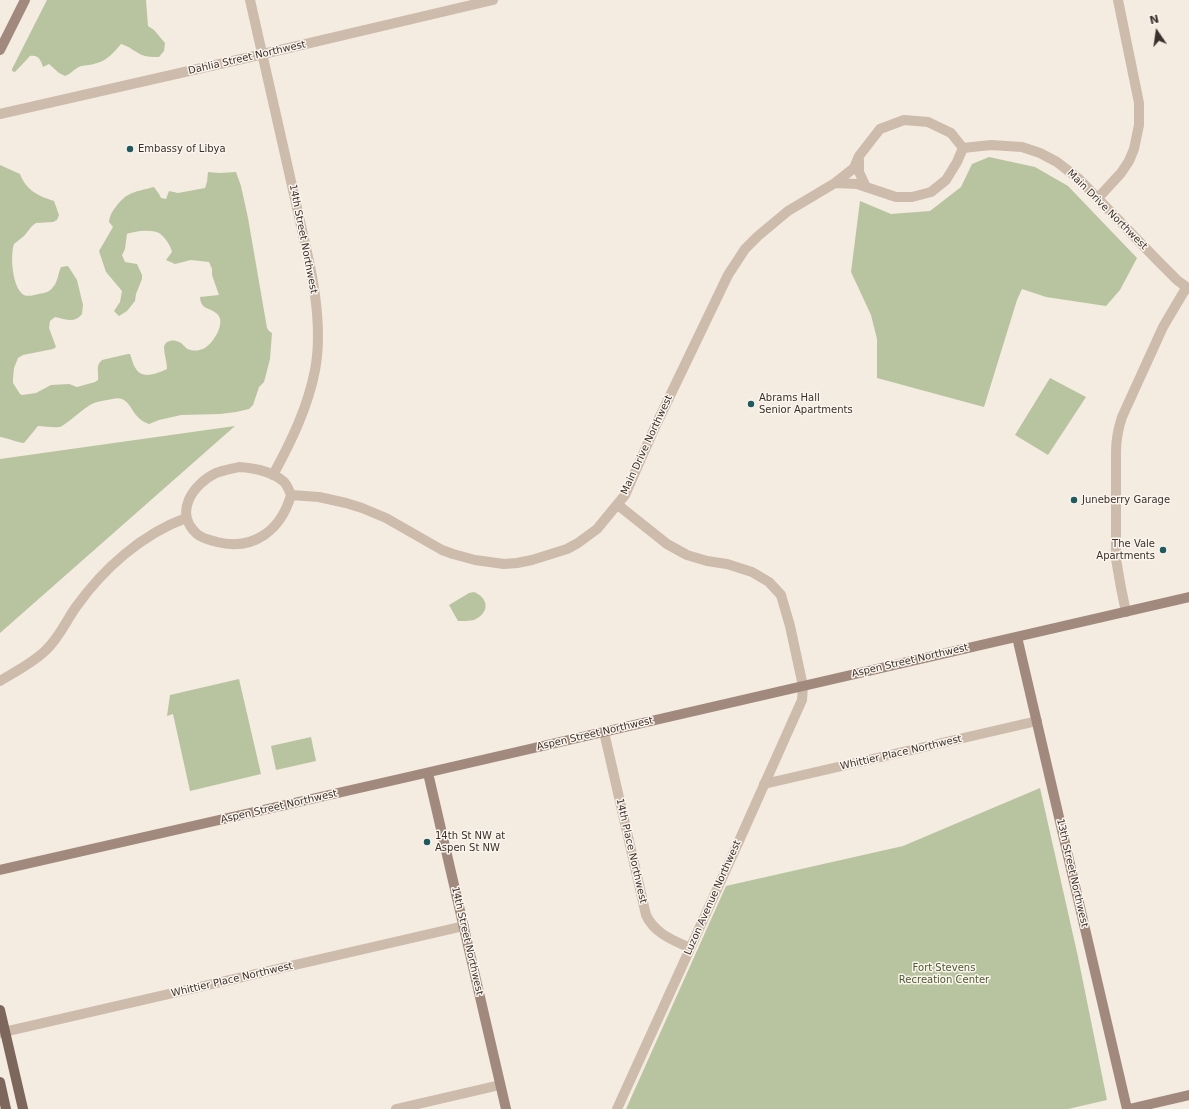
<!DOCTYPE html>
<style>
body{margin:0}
#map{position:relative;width:1189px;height:1109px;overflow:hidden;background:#f4ebe1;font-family:"DejaVu Sans",sans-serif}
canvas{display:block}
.north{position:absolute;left:1137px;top:12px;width:40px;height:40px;-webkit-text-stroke:3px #fbf5ee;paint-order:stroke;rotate:347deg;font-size:11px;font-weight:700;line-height:16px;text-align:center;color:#3b302b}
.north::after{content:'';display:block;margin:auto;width:14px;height:18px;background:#3b302b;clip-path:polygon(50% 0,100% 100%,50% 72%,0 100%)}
</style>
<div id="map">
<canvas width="1189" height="1109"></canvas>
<div class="north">N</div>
</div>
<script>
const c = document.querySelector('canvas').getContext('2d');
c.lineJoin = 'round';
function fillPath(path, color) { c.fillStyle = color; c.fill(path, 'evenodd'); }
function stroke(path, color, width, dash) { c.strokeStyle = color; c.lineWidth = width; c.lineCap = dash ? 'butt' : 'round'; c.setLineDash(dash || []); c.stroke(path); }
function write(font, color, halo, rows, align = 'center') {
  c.font = font + ' "DejaVu Sans",sans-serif'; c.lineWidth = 3; c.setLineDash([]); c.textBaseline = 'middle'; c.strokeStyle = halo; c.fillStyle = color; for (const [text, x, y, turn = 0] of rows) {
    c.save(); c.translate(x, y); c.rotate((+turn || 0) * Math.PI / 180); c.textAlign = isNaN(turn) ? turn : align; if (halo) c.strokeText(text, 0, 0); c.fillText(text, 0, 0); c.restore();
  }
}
const green = new Path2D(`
 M47,0H146L148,26L154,30L165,43L164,51L159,57C153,57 147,57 142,55C135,52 129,46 121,44C114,52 108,60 97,63C92,65 86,65 81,66C75,68 71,74 65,76L59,73L49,64L43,67C40,59 39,55 30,56L15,72L12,71V69Z
 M989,157L1035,167L1068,186L1137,258L1120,290L1106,306L1046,297L1022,289L1017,300L984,407L877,378V339L871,315L851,272L860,201L891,214L930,211L961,187L972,164Z
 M0,165L20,174C26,190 38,196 54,201L59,215L57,220L53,222L36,223L32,226L24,236L14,244C10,255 12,288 24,295C28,297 34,295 39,294C44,293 50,292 53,287C58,282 58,273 61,267L68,266L77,280L83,305L82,314C74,324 66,319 55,317L50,321L49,328L56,347L53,349L23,355L18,358L14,368L13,378V383L20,394L22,395L36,393L51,385L69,384L77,387L95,382L98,380C99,372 95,366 102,360L128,354H130C132,359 133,365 136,369C143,380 158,373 167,369C167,362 164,354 164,347C165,340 174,339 179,342C182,343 184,346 186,348C196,354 207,349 213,340C218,334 225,319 216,313C209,307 201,310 200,297L219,295L212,275V269L209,262L191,260L175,264L166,260L172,252C171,246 165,237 159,233C151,229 135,231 127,234L125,249L122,255L125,262L137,264L142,275V279L136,294L135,301L127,311L119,316L114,311L120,302L122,291L106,272L99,251L113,227L109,222C110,216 111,213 115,208C127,191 136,192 154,187L159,194L161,198L166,199L169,191L178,193L205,188L207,182L208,172L219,173L236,172L241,186L248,218L267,328L269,331L272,333L270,359L264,382L259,387L253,405L249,409L236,412L220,414L181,415L159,420L149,424C132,418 133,404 122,399C118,397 112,399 107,400C101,401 95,402 90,405C80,411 72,420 62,426C56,429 46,426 38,426L24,443C15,442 8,438 0,437Z
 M1050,378L1086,397L1048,455L1015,435Z
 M235,426L0,633V459Z
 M474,592C489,598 490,613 474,620C470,621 463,621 458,621L449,605L469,593Z
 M239,679L261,774L190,791L173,714L167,716L170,695Z
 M311,737L316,761L276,770L271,746Z
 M1040,788L1078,957L1107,1100L1068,1109H626L726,886L903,846Z`);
const street = new Path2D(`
 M250,0L307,252C315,287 322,334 315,370C308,407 291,442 273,475
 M0,114L246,58L493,0
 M963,148L991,145L1022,147L1040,153L1057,162L1079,179L1157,260L1177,280L1189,289
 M859,160V172L866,187
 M835,183L857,184L896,197H912L931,192L946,180L957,162L963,148
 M1098,198L1121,173L1129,161L1134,149L1139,125V103L1118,0
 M239,467C254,468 271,471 283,481C287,484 289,490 291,495C281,530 254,551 217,542C210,540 203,539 197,534C173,513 193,484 216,473C224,470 231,469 239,467Z
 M291,495L319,497L346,503L362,508L386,518L442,550L453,554L475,560L504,564L517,563L532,560L567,549L578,543L597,529L625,495L655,427L728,275L745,249L758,236L788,211L835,183L854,168L859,156L880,129L904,120L928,122L951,133L963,148
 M1126,612L1121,588L1116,559V452C1116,440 1118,429 1122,417L1163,327L1186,288
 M0,681C16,671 33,663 46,650C59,638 66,621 76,607C103,569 142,534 186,518
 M604,732L646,915C655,934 673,940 690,948
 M764,784L1037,721
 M0,1033L464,926
 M396,1109L500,1085
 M617,1109L739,841L802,700L803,686L790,626L781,595L769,582L752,572L727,564L707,561L687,555L667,544L618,505`);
const secondary = new Path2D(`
 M0,50L25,0
 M1017,637L1127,1109
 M428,773L506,1109
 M0,870L408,777L1189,597
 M1129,1109L1189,1095`);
const primary = new Path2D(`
 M0,1010L23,1109
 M0,1082L6,1109`);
const markers = [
 [130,149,4,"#1f5a5e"],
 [751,404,4,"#1f5a5e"],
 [1074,500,4,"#1f5a5e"],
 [1163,550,4,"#1f5a5e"],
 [427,842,4,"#1f5a5e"]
];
const streetNames = [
 ["Dahlia Street Northwest",247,58,-13],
 ["Main Drive Northwest",1107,210,45],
 ["14th Street Northwest",303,239,79],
 ["Main Drive Northwest",647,445,-65],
 ["Aspen Street Northwest",910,661,-13],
 ["Aspen Street Northwest",595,734,-13],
 ["Whittier Place Northwest",901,753,-13],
 ["Aspen Street Northwest",279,807,-13],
 ["14th Place Northwest",631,851,77],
 ["13th Street Northwest",1072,873,77],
 ["Luzon Avenue Northwest",713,898,-66],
 ["14th Street Northwest",467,941,77],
 ["Whittier Place Northwest",232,980,-13]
];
const poiNames = [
 ["Embassy of Libya",138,149],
 ["Abrams Hall",759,398],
 ["Senior Apartments",759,410],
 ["Juneberry Garage",1082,500],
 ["The Vale",1155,544,"right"],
 ["Apartments",1155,556,"right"],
 ["14th St NW at",435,836],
 ["Aspen St NW",435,848]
];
const parkNames = [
 ["Fort Stevens",944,968],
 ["Recreation Center",944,980]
];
fillPath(green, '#b8c4a0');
stroke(street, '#cdbbac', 10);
stroke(secondary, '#a18a7d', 10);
stroke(primary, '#7d675c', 10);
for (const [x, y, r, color] of markers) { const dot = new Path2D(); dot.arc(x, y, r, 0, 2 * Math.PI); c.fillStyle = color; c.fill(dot); stroke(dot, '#fbf5ee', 1.5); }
write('10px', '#3b302b', '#fbf5ee', streetNames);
write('10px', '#3b302b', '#fbf5ee', poiNames, 'left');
write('10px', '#4a5a2e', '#fbf5ee', parkNames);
</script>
